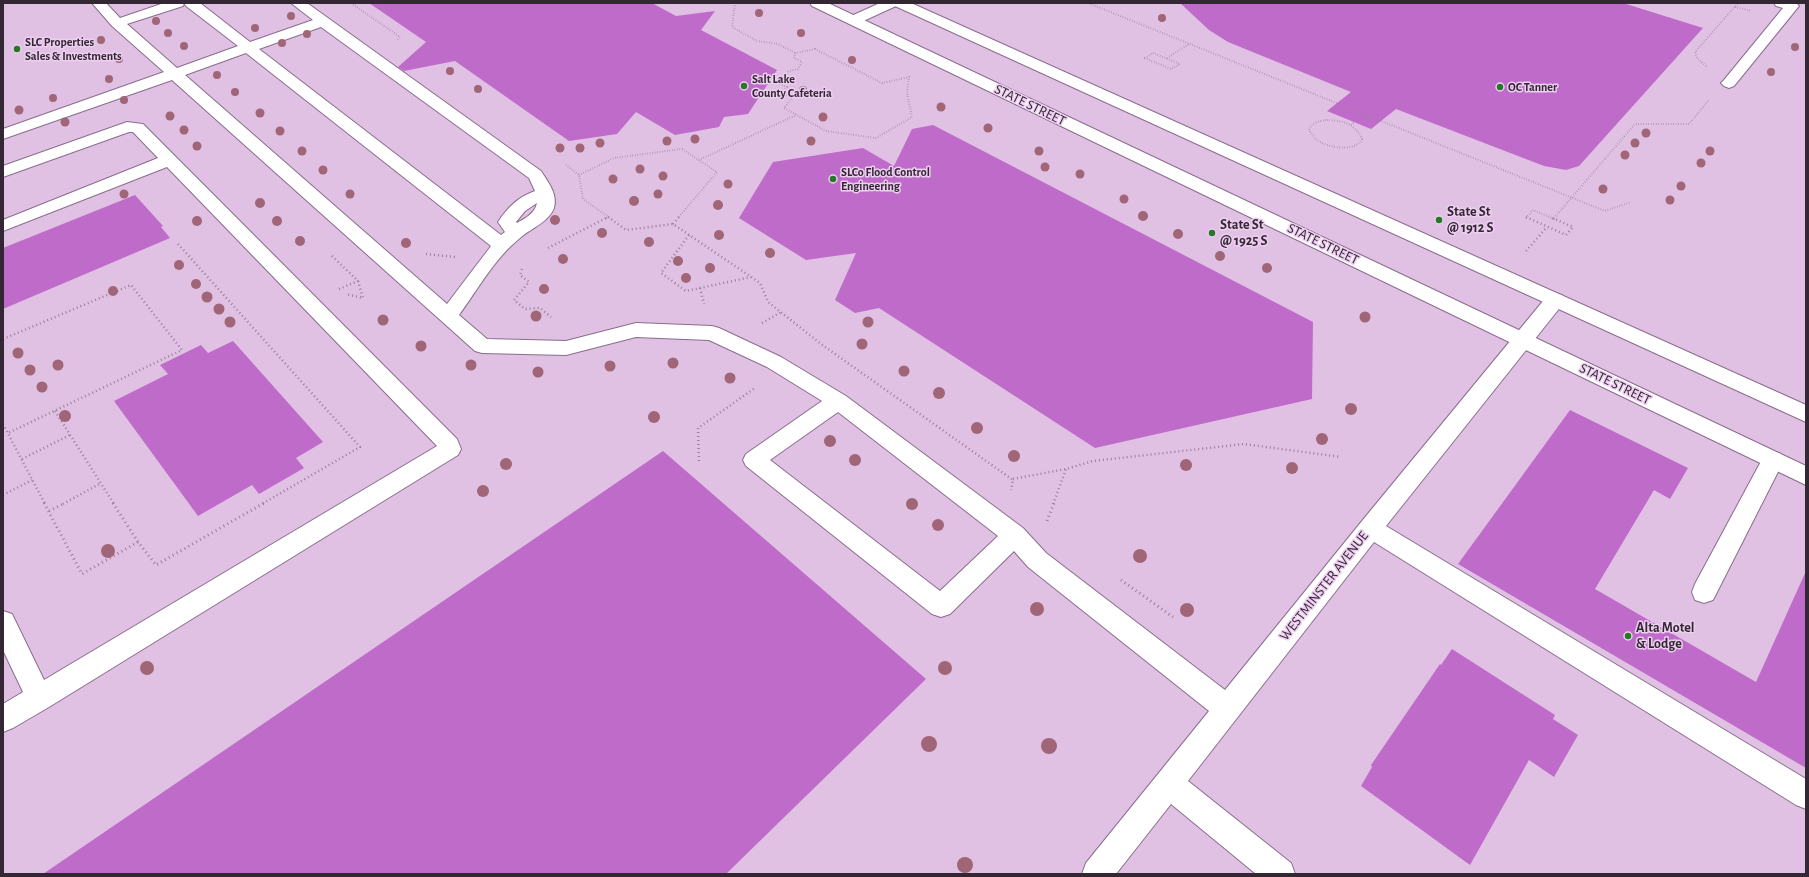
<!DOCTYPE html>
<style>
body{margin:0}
#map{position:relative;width:1809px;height:877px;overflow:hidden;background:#e0c1e3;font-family:"Alegreya Sans",sans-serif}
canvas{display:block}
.frame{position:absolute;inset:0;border:4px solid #332734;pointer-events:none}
</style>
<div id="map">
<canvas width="1809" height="877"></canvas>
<div class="frame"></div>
</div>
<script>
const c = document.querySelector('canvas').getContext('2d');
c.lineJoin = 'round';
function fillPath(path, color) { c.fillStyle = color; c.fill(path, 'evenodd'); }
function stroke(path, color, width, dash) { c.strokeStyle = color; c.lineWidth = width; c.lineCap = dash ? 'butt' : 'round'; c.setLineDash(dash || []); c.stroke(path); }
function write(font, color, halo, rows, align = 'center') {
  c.font = font + ' "Alegreya Sans",sans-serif'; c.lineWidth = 3; c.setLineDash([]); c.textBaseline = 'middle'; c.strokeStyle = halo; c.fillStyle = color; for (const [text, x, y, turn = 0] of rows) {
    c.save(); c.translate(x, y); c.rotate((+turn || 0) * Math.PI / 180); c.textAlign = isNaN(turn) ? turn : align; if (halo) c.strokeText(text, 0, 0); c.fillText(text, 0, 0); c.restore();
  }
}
const building = new Path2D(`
 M369,3H652L676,16L715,11L701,30L777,70L748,114L724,117L719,127L675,135L636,112L617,134L569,141L455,61L404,71L398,67L426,42Z
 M1180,3H1623L1703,28L1579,166L1566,170L1544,166L1396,109L1371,129L1327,111L1351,92L1228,42L1209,30Z
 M933,125L1313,322L1312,399L1095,448L879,308L855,313L835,300L856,253L806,260L739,218L773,162L863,148L894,166L912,129Z
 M135,195L163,226L161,227L170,238L3,309V248Z
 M233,341L323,442L296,458L304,468L259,494L252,485L198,516L114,401L168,374L160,365L201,345L208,353Z
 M1570,410L1688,468L1670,499L1654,490L1595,589L1756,682L1806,571V768L1458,564Z
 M663,451L926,679L726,874H43Z
 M1452,649L1555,715L1553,719L1578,735L1554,777L1529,760L1470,865L1361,786L1372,767L1371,765L1440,664L1441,665Z`);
const pathFar2 = new Path2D(`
 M351,3L400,37L397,41
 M735,3L732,27L757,41L778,44L795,53
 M1088,3L1605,211L1631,202
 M1735,7L1752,11
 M815,49L882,83L909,77L907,93L912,117L876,138L826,131L784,108L792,98L782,93L787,87L780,84L789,71L798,69L802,62L794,58L795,53Z
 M1153,53L1180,64L1171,69L1145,58Z
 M1167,58L1189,44
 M1706,66L1697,58L1695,52L1738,3
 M1327,120C1342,120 1356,124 1362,139C1355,152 1331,148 1320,142C1315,139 1312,135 1309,130C1312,122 1319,121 1327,120Z
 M1351,125L1364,114
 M699,160L796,115
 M566,165L579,175L583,199L610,218
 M579,175L614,158L682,149L717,172L678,218
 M606,218L608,217
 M1526,218L1533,210L1552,218
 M1554,218L1635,124H1689L1708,101`);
const pathFar1 = new Path2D(`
 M608,217L626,230L673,224L760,283L768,302L821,344L1013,480L1011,490
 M1526,217L1566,235L1573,227L1550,217
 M1553,219L1555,217
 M673,224L679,217
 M689,235L661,273L686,291L751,277
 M178,244L360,447L262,504
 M548,248L608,217
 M1526,251L1547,227
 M426,254L455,257
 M332,256L358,281L363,298L346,294
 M522,269L520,275L529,282L514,300L525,309L540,308L551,317
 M700,288L704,304
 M339,289L358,281
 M762,323L781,312
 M3,339L131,285L182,350L8,433
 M55,411L114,504
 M3,424L45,504
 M22,459L70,435
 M699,461L698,428L755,388
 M1013,479L1066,469L1093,461L1244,444L1341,457
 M3,495L32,480
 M63,504L101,483
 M1053,504L1066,469`);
const path = new Path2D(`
 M44,503L82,574L138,542L156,565L264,503
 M113,503L138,542
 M49,511L65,503
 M1047,521L1054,503
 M1121,580L1173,617`);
const minor = new Path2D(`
 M92,3H106L120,18L164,3H200L250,42L313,20L291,3H307L541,171C548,182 558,194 554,208C548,223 531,228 520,238C495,258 478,289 459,315L487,339L566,341L636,323L712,326L719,328L781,357L846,396L1023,528L1046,553L1225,690L1362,521L1548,295L1555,294L1562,295L1565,300L1562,305L1386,526L1806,779V809L1796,805L1374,542L1188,781L1291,863L1295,874H1256L1171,804L1116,874H1082L1086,863L1209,711L1028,567L1014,551L950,614L941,617L932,614L746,466L743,460L746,454L822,401L767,367L709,340L636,337L566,355L482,353L475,351L172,80L3,139V129L164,72L112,26ZM184,3L186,6L238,46L177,68L127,24L183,6ZM321,27L529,178L535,191C518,197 508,207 498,222L505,232L501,235L259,49ZM246,53L491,246L447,304L185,75ZM537,203C535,213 526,218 517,223L516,222L525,211ZM838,412L998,536L940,591L770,460Z
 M880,3H898L896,6L859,23H849L847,20L849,17Z
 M1774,3H1796L1799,6L1734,86L1729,88L1724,86L1721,83L1724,80L1783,8L1776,6Z
 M127,122L143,124L457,439L461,449L458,455L49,707L13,728L3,732V704L23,692L3,650V611L12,614L44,680L437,446L167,167L3,231V220L158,158L133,132H129L3,177V166Z
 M1773,451L1781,454L1784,460L1713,600L1704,603L1695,600L1692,592L1695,584L1765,454Z`);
const major = new Path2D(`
 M810,3H828L1806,466V485L812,6Z
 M893,3H911L1806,405V422L895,6Z`);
const trees = [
 [759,13,4],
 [291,16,4],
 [1162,18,4],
 [156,21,4],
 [255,28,4],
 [168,33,4],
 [801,33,4],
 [307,34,4],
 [101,40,4],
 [282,43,4],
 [184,46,4],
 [1795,47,4],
 [119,59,4],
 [852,60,4],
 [450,71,4],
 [1771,72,4],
 [217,75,4],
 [109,79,4],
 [478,89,4],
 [803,90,4],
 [235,92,4],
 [53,98,4],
 [124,100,4],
 [941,107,4.5],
 [19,110,4.5],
 [260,113,4.5],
 [170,116,4.5],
 [823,117,4.5],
 [65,122,4.5],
 [988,128,4.5],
 [184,130,4.5],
 [280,131,4.5],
 [1646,133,4.5],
 [695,139,4.5],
 [667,141,4.5],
 [811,141,4.5],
 [600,143,4.5],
 [1635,143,4.5],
 [197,146,4.5],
 [560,148,4.5],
 [580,148,4.5],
 [302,151,4.5],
 [1039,151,4.5],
 [1710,151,4.5],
 [1625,155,4.5],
 [1701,163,4.5],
 [1045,167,4.5],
 [640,169,4.5],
 [323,170,4.5],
 [1080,174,4.5],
 [663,176,4.5],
 [613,179,4.5],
 [728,184,4.5],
 [1681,186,4.5],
 [1603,189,4.5],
 [124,194,4.5],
 [350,194,4.5],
 [658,194,4.5],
 [1124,199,4.5],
 [1670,200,4.5],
 [634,201,5],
 [260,203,5],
 [718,205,5],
 [1143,216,5],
 [555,220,5],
 [197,221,5],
 [277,221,5],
 [602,233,5],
 [1178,234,5],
 [719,235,5],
 [300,241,5],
 [649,242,5],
 [406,243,5],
 [770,253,5],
 [1220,256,5],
 [563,259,5],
 [678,261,5],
 [179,265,5],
 [710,268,5],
 [1267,268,5],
 [686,278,5],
 [196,284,5],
 [544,289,5],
 [113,291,5],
 [207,297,5.5],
 [219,309,5.5],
 [536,316,5.5],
 [1365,317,5.5],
 [383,320,5.5],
 [230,322,5.5],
 [868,322,5.5],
 [862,344,5.5],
 [421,346,5.5],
 [18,353,5.5],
 [673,363,5.5],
 [58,365,5.5],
 [471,365,5.5],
 [610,366,5.5],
 [30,370,5.5],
 [904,371,5.5],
 [538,372,5.5],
 [730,378,5.5],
 [42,387,5.5],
 [939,393,6],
 [1351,409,6],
 [65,416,6],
 [654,417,6],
 [977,428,6],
 [1322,439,6],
 [830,441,6],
 [1014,456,6],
 [855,460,6],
 [506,464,6],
 [1186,465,6],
 [1292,468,6],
 [483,491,6],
 [912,504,6],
 [938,525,6],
 [108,551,7],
 [1140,556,7],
 [1037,609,7],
 [1187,610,7],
 [147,668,7],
 [945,668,7],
 [929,744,8],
 [1049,746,8],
 [965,865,8]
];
const markers = [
 [17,49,4,"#257925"],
 [744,86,4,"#257925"],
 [1500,87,4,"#257925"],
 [833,179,4,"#257925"],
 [1439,220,4,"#257925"],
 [1212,233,4,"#257925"],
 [1628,636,4,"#257925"]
];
const farPoinames = [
 ["SLC Properties",25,42],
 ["Sales & Investments",25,56],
 ["Salt Lake",752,79],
 ["County Cafeteria",752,93],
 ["OC Tanner",1508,87],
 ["SLCo Flood Control",841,172],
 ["Engineering",841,186]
];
const streetNames = [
 ["STATE STREET",1030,105,26],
 ["STATE STREET",1323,244,26],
 ["STATE STREET",1615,384,26],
 ["WESTMINSTER AVENUE",1324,586,-52]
];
const poiNames = [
 ["State St",1447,212],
 ["@ 1912 S",1447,228],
 ["State St",1220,225],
 ["@ 1925 S",1220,241],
 ["Alta Motel",1636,628],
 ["& Lodge",1636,644]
];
fillPath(building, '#bf6bc9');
stroke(minor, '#896d8c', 2);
stroke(major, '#896d8c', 2);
stroke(pathFar2, '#978099', 2, [0.5, 2]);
stroke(pathFar1, '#978099', 2.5, [1, 3]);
stroke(path, '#978099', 3, [1, 3.5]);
fillPath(minor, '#fff');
fillPath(major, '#fff');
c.fillStyle = '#a06577';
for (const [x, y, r] of trees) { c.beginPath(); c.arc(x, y, r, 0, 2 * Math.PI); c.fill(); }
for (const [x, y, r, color] of markers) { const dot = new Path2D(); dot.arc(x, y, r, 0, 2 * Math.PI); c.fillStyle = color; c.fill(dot); stroke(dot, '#edcef0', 1.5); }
write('bold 12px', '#332734', '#edcef0', farPoinames, 'left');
write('14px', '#332734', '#edcef0', streetNames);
write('bold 14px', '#332734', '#edcef0', poiNames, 'left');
</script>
